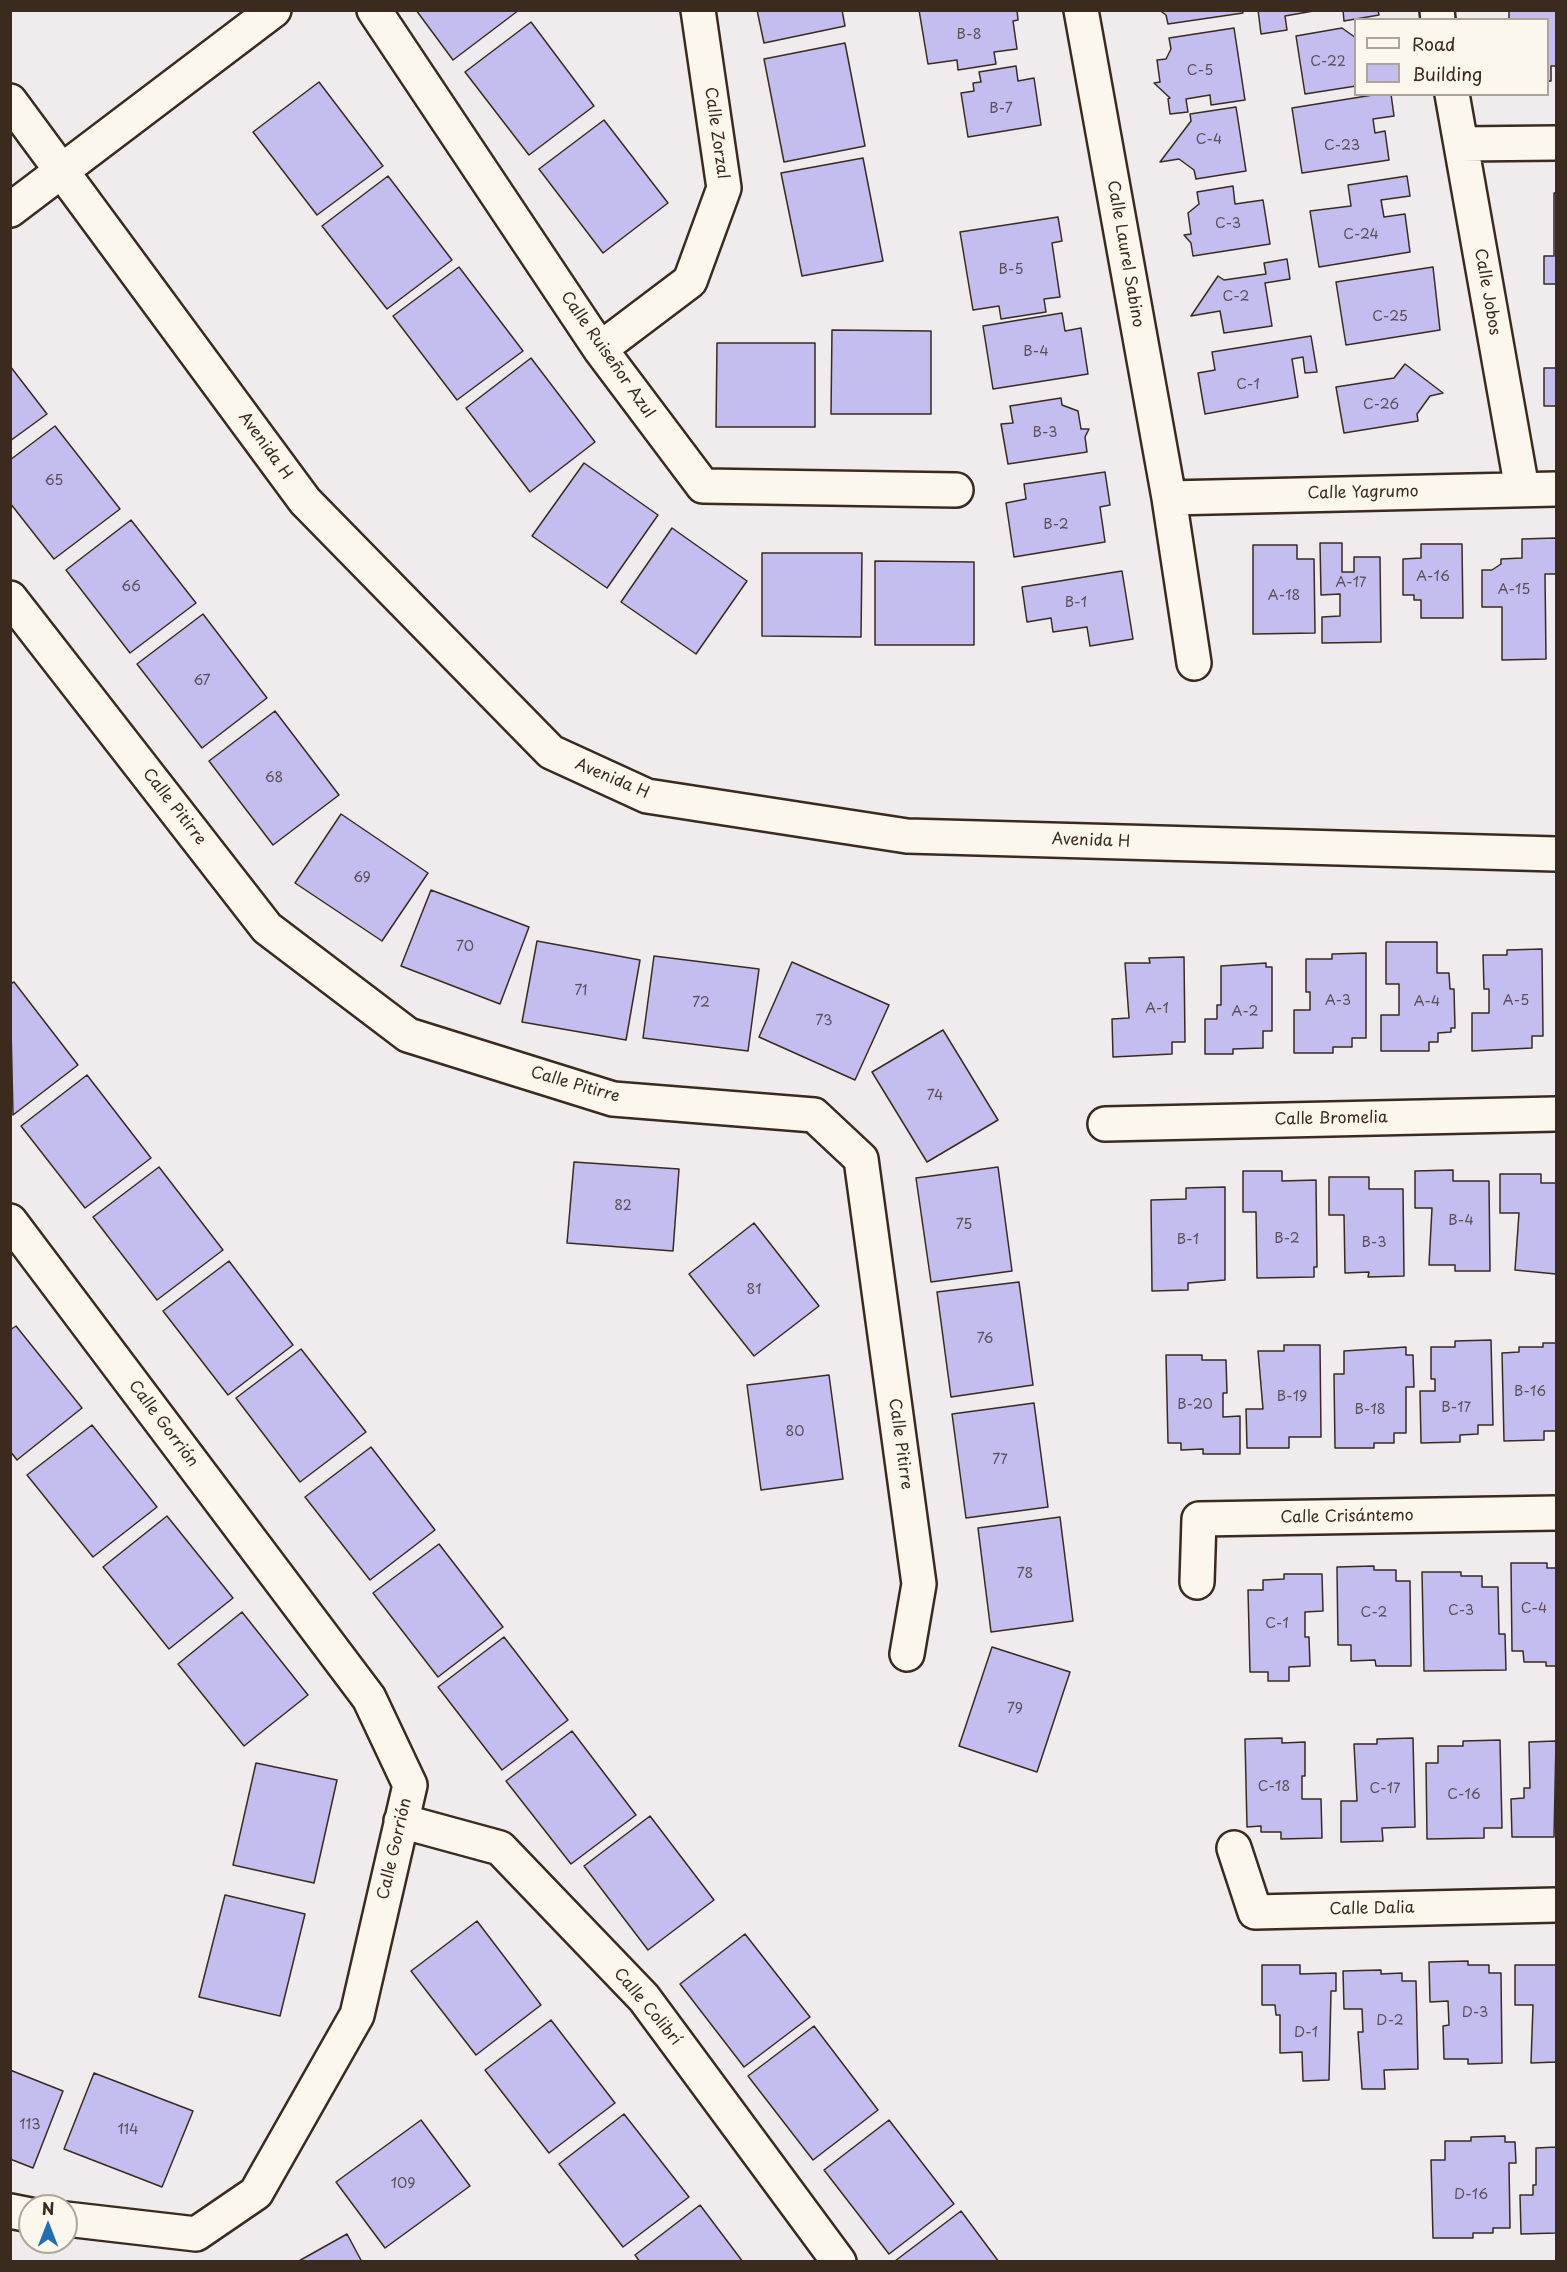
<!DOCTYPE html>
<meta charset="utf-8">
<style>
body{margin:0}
#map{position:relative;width:1567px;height:2272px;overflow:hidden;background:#f0ebed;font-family:"Playpen Sans",sans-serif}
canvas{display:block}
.frame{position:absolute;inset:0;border:12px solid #3b2a1e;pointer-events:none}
.legend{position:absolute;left:1354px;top:18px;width:195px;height:78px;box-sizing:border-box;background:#fbf7ec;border:2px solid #aea59a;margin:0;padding:8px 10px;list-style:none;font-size:18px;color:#3b2a1e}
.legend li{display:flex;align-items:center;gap:12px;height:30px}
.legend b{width:30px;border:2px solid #aea59a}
.north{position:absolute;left:18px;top:2194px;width:60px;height:60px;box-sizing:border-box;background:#fbf7ec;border:2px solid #aea59a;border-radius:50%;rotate:0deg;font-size:16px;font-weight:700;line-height:24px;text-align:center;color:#3b2a1e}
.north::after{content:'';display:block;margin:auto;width:21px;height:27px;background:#1f6fb2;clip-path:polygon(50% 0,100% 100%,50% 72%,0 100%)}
</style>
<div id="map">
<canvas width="1567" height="2272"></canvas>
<div class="frame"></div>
<ul class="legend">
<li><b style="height:8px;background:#fbf7ec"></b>Road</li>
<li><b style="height:16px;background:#c3bdf0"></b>Building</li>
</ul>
<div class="north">N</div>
</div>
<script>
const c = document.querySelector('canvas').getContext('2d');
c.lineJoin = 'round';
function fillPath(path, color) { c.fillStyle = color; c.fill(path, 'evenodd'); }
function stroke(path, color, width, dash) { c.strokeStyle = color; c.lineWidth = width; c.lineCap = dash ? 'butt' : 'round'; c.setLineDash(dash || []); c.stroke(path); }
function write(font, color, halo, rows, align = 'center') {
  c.font = font + ' "Playpen Sans",sans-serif'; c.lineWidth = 5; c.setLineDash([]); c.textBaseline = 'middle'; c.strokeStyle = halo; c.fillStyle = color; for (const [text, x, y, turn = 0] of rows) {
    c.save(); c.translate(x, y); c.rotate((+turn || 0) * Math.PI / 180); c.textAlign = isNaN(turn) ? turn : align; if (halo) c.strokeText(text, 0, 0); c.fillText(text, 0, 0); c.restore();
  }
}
const building = new Path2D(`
 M416,10H519L453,60Z
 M757,10H842L845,26L764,43Z
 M919,10H1017L1018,20L1013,21L1017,49L994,52L996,64L958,70L957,60L928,64Z
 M1159,10H1242L1243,13L1168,24L1166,15Z
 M1258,10H1319L1285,16L1287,30L1261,34Z
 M1343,10H1378L1379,15L1344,21Z
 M1509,10H1556V66H1551V81H1548V20H1509Z
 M531,22L594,106L529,155L465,72Z
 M1234,28L1245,100L1211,105L1210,95L1186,99L1188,112L1170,114L1168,99L1170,98L1154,83L1160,82L1157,60L1166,59L1171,49L1169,38Z
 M1342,28L1356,38V86L1305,94L1296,36Z
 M845,43L865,146L784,162L764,59Z
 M1016,66L1018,81L1034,78L1041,125L968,137L961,93L974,91L973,83L981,82L979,72Z
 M319,82L383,166L317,215L253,132Z
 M1379,94H1391L1394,116L1373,119L1375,133L1385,131L1389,160L1302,173L1292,108Z
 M1236,107L1246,171L1196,179L1194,170L1179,159L1160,162L1191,121L1190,114Z
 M604,120L668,203L603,253L539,169Z
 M863,158L883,261L802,276L781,173Z
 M388,176L452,260L387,309L322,226Z
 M1407,176L1410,196L1381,200L1384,217L1405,214L1410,252L1319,267L1310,211L1351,206L1348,185Z
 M1233,186L1235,204L1263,200L1270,244L1193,256L1191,243L1184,235L1191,234L1188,213L1199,204L1197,192Z
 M1554,193H1556V284H1544V256H1554Z
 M1058,217L1062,241L1052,243L1060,297L1044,299L1046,312L1001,319L999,306L973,310L960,232Z
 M1287,259L1290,279L1265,283L1272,326L1224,333L1220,311L1191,316L1218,276L1224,280L1266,274L1264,263Z
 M459,267L523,351L457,400L393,316Z
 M1433,267L1440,330L1346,345L1336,282Z
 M1062,313L1065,331L1081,328L1088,374L993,389L983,326Z
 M832,330L931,331V414H831Z
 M1311,336L1317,372L1305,373L1303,357L1292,359L1298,397L1205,414L1198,373L1215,370L1212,352Z
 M717,343H815V427H716Z
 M531,358L595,442L530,492L466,408Z
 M1405,364L1443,393L1430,396L1417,414L1418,421L1344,433L1336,387L1394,378Z
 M10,366L47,414L10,441Z
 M1544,368H1556V406H1544Z
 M1061,398L1062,405L1078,411L1081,429H1089L1085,437L1087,452L1008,464L1001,424L1013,423L1010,406Z
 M55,426L120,509L54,559L10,503V460Z
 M584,463L658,515L607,588L532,536Z
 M1105,472L1110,505L1100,507L1105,542L1014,557L1006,503L1026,499L1024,484Z
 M131,520L196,603L130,653L66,570Z
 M672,528L747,581L696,654L621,602Z
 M1556,538V574H1545L1546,659L1502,660V607H1482V570H1492L1501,564V559L1522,558V539Z
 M1320,543H1342V572H1354V557H1380L1381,642L1322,643V617L1340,616V594L1321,595Z
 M1421,544H1462L1463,618H1421V600H1414V595H1403V559L1421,558Z
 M1253,545H1297V559H1314L1315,633L1253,634Z
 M762,553H862L861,637L762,636Z
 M875,561L974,562V645H875Z
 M1122,571L1133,639L1090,646L1087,627L1053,632L1051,618L1027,622L1022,587Z
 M203,614L267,698L202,748L137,664Z
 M275,711L339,795L273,845L209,761Z
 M341,814L428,873L382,941L295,883Z
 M431,890L529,927L500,1004L401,966Z
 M537,941L640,960L626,1040L522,1022Z
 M1386,942H1437V973H1449L1450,989H1454L1455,1028H1451V1032L1438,1033V1042H1429V1051H1381V1015H1399V984H1386Z
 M1542,949L1543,1036H1532V1048L1472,1051V1013H1489V989H1484L1483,955H1507V950Z
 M1366,953V1038H1352V1047H1333V1053H1294V1010H1310V992H1306V959H1332V954Z
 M654,956L759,969L748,1051L643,1038Z
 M1184,957L1185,1042H1172V1054L1113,1057L1112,1019L1129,1018L1125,963H1150L1149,958Z
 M792,962L889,1005L855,1080L759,1037Z
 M1266,963V967H1272V1031H1263V1048L1233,1049V1054H1205V1019H1217V1005H1221V966Z
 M14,982L78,1065L13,1115L10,984Z
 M943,1030L998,1120L927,1162L872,1072Z
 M87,1075L151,1158L85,1208L21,1126Z
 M574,1162L679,1169L673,1251L567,1243Z
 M159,1167L223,1250L157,1300L93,1217Z
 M998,1167L1012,1271L931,1282L916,1178Z
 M1453,1170V1181H1489L1490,1271H1455V1265H1429L1432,1208H1415V1171Z
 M1243,1171H1282V1181L1316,1180L1317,1267H1314V1277L1257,1278L1256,1212H1243Z
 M1500,1174H1541V1183H1556V1274L1515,1270L1519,1213H1500Z
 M1329,1177H1369V1189H1403L1404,1276L1368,1277L1369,1272L1345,1273L1344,1215H1329Z
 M1225,1187V1280L1188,1283V1290L1152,1291L1151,1200L1186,1199V1188Z
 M754,1223L819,1306L754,1356L689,1274Z
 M229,1261L293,1345L228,1395L163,1311Z
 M1019,1282L1033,1385L951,1397L937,1292Z
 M16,1326L82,1408L17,1460L10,1451V1330Z
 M1491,1340L1493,1425H1478V1434L1460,1435V1442L1421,1443L1420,1391H1435V1379H1431V1347H1455V1341Z
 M1543,1343H1556V1431H1544V1440L1504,1441L1502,1353L1519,1352V1347H1543Z
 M1284,1345H1320L1321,1437H1289V1448H1247L1246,1409H1263L1258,1351H1284Z
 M1406,1347V1355H1413L1414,1387H1406V1433H1394V1443H1374V1448H1335L1334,1374H1344V1351Z
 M301,1349L366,1432L300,1482L236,1398Z
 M1166,1355H1202V1360H1226L1227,1393H1223V1417L1240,1416V1454H1203V1449L1181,1450V1443H1168Z
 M829,1375L843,1479L761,1490L747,1385Z
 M1034,1403L1048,1507L966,1518L952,1414Z
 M92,1425L157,1507L93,1557L27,1475Z
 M371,1447L435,1530L370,1580L305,1497Z
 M167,1516L233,1598L169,1649L103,1567Z
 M1060,1517L1073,1621L991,1632L978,1528Z
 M439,1544L503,1627L438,1677L373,1593Z
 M1511,1563H1547V1568H1556V1666H1546V1662H1524L1523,1651H1512Z
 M1374,1566V1570H1396V1581H1410L1411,1666H1376L1375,1660L1351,1661V1645H1338L1337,1567Z
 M1422,1572H1461V1576H1482V1587H1498L1499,1634H1505L1506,1670L1424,1671Z
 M1284,1574H1322L1323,1611L1305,1612V1637H1309L1310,1666L1289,1667V1681H1268V1672H1250L1248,1590H1263V1580L1284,1579Z
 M242,1612L308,1695L244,1746L178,1664Z
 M504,1637L568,1720L502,1770L438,1687Z
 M992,1647L1070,1672L1037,1772L959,1746Z
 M572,1731L636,1815L571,1864L506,1781Z
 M1282,1738V1743L1305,1742V1776H1302V1799H1321L1322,1838L1281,1839V1832H1261V1826L1247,1827L1245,1739Z
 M1413,1738L1415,1827L1382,1828L1383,1841L1341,1842V1801H1357L1354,1744H1377V1739Z
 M1500,1740L1502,1828H1484V1838L1427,1839L1426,1763H1438V1746H1463V1741Z
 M1556,1741L1554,1837H1512L1511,1799L1524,1798V1788H1530L1529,1742Z
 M256,1763L337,1780L314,1883L233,1865Z
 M650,1816L714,1900L648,1950L584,1866Z
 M225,1895L305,1914L280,2016L199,1997Z
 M477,1921L541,2005L476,2055L411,1971Z
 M745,1934L810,2017L744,2067L680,1984Z
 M1468,1961V1965H1489V1973H1501L1502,2063L1468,2064V2059H1444L1443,2026L1449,2025L1448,2001L1430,2002L1429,1962Z
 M1262,1965H1300V1974L1336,1973V1991H1331L1329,2080L1303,2081L1302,2052L1280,2053V2015H1276L1275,2005H1262Z
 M1515,1965H1556V2066V2062L1531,2063L1533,2005H1515Z
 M1381,1970V1974L1402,1973V1981H1416L1418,2069L1384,2070L1385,2089H1362L1358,2032H1363L1362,2009H1344L1343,1971Z
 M551,2020L615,2103L549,2153L485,2070Z
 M814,2026L878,2110L813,2160L748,2076Z
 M10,2070L63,2091L33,2168L10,2159Z
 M94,2073L193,2111L162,2187L64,2149Z
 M624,2114L689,2197L623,2247L559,2164Z
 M421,2120L470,2186L385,2248L336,2182Z
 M889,2120L954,2204L889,2254L824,2170Z
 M1505,2136V2142H1515L1516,2163H1509L1510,2228H1493V2233H1473V2238H1433L1431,2160H1445V2141H1471V2137Z
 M1556,2143V2233L1521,2234L1520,2195H1533V2185H1536V2148L1556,2147Z
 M700,2205L743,2262H640L635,2255Z
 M961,2211L999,2262H896L895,2261Z
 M347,2234L362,2262H297Z`);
const minor = new Path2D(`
 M374,10L600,349L703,486L956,490
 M1081,10L1169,498L1194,663
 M1437,10L1438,20
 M1452,94L1522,489
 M10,101L305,501L551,752L647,796L907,836L1556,854
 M1461,144L1556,143
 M10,210L274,10
 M600,349L690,281L724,188L698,10
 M1169,498L1556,489
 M10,598L267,928L408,1035L613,1099L814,1115L861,1159L919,1584L907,1654
 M1105,1124L1556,1114
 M10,1221L369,1698L410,1785L357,2015L256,2193L196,2234L66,2219
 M1197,1582L1199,1519L1556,1513
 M401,1821L500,1848L644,1998L839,2262
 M1234,1848L1255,1912L1556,1905
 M10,2211L30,2215`);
const numberNames = [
 ["B-8",969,35],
 ["C-22",1328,62],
 ["C-5",1200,71],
 ["B-7",1001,109],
 ["C-4",1209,140],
 ["C-23",1342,146],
 ["C-3",1228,224],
 ["C-24",1361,235],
 ["B-5",1011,270],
 ["C-2",1236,297],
 ["C-25",1390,317],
 ["B-4",1036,352],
 ["C-1",1248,385],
 ["C-26",1381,405],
 ["B-3",1045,433],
 ["65",54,481],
 ["B-2",1056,525],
 ["A-16",1433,577],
 ["A-17",1351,583],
 ["66",131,587],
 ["A-15",1514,590],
 ["A-18",1284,596],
 ["B-1",1076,603],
 ["67",202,681],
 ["68",274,778],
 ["69",362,878],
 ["70",465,947],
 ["71",581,991],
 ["A-3",1338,1001],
 ["A-5",1516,1001],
 ["A-4",1427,1002],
 ["72",701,1003],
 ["A-1",1157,1009],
 ["A-2",1245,1012],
 ["73",824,1021],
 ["74",935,1096],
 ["82",623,1206],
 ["B-4",1461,1221],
 ["75",964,1225],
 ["B-2",1287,1239],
 ["B-1",1188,1240],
 ["B-3",1374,1243],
 ["81",754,1290],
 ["76",985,1339],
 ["B-16",1530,1392],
 ["B-19",1292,1397],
 ["B-20",1195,1405],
 ["B-17",1456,1408],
 ["B-18",1370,1410],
 ["80",795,1432],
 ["77",1000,1460],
 ["78",1025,1574],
 ["C-4",1534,1609],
 ["C-3",1461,1611],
 ["C-2",1374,1613],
 ["C-1",1277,1624],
 ["79",1015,1709],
 ["C-18",1274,1787],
 ["C-17",1385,1789],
 ["C-16",1464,1795],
 ["D-3",1475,2013],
 ["D-2",1390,2021],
 ["D-1",1306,2033],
 ["113",30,2125],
 ["114",128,2130],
 ["109",403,2184],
 ["D-16",1471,2195]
];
const streetNames = [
 ["Calle Zorzal",716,133,82],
 ["Calle Laurel Sabino",1125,254,80],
 ["Calle Jobos",1487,292,80],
 ["Calle Ruiseñor Azul",607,355,55],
 ["Avenida H",265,446,54],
 ["Calle Yagrumo",1363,493,-1],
 ["Avenida H",612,779,23],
 ["Calle Pitirre",174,807,52],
 ["Avenida H",1091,841,2],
 ["Calle Pitirre",575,1085,16],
 ["Calle Bromelia",1331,1119,-1],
 ["Calle Gorrión",163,1424,53],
 ["Calle Pitirre",900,1444,82],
 ["Calle Crisántemo",1347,1517,-1],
 ["Calle Gorrión",395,1849,-77],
 ["Calle Dalia",1372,1909,-1],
 ["Calle Colibrí",647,2007,50]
];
fillPath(building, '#c3bdf0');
stroke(building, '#3b2a1e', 1.5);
stroke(minor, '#3b2a1e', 38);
stroke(minor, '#fbf7ec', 33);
write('14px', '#5d4f52', null, numberNames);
write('16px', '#3b2a1e', '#fbf7ec', streetNames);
</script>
